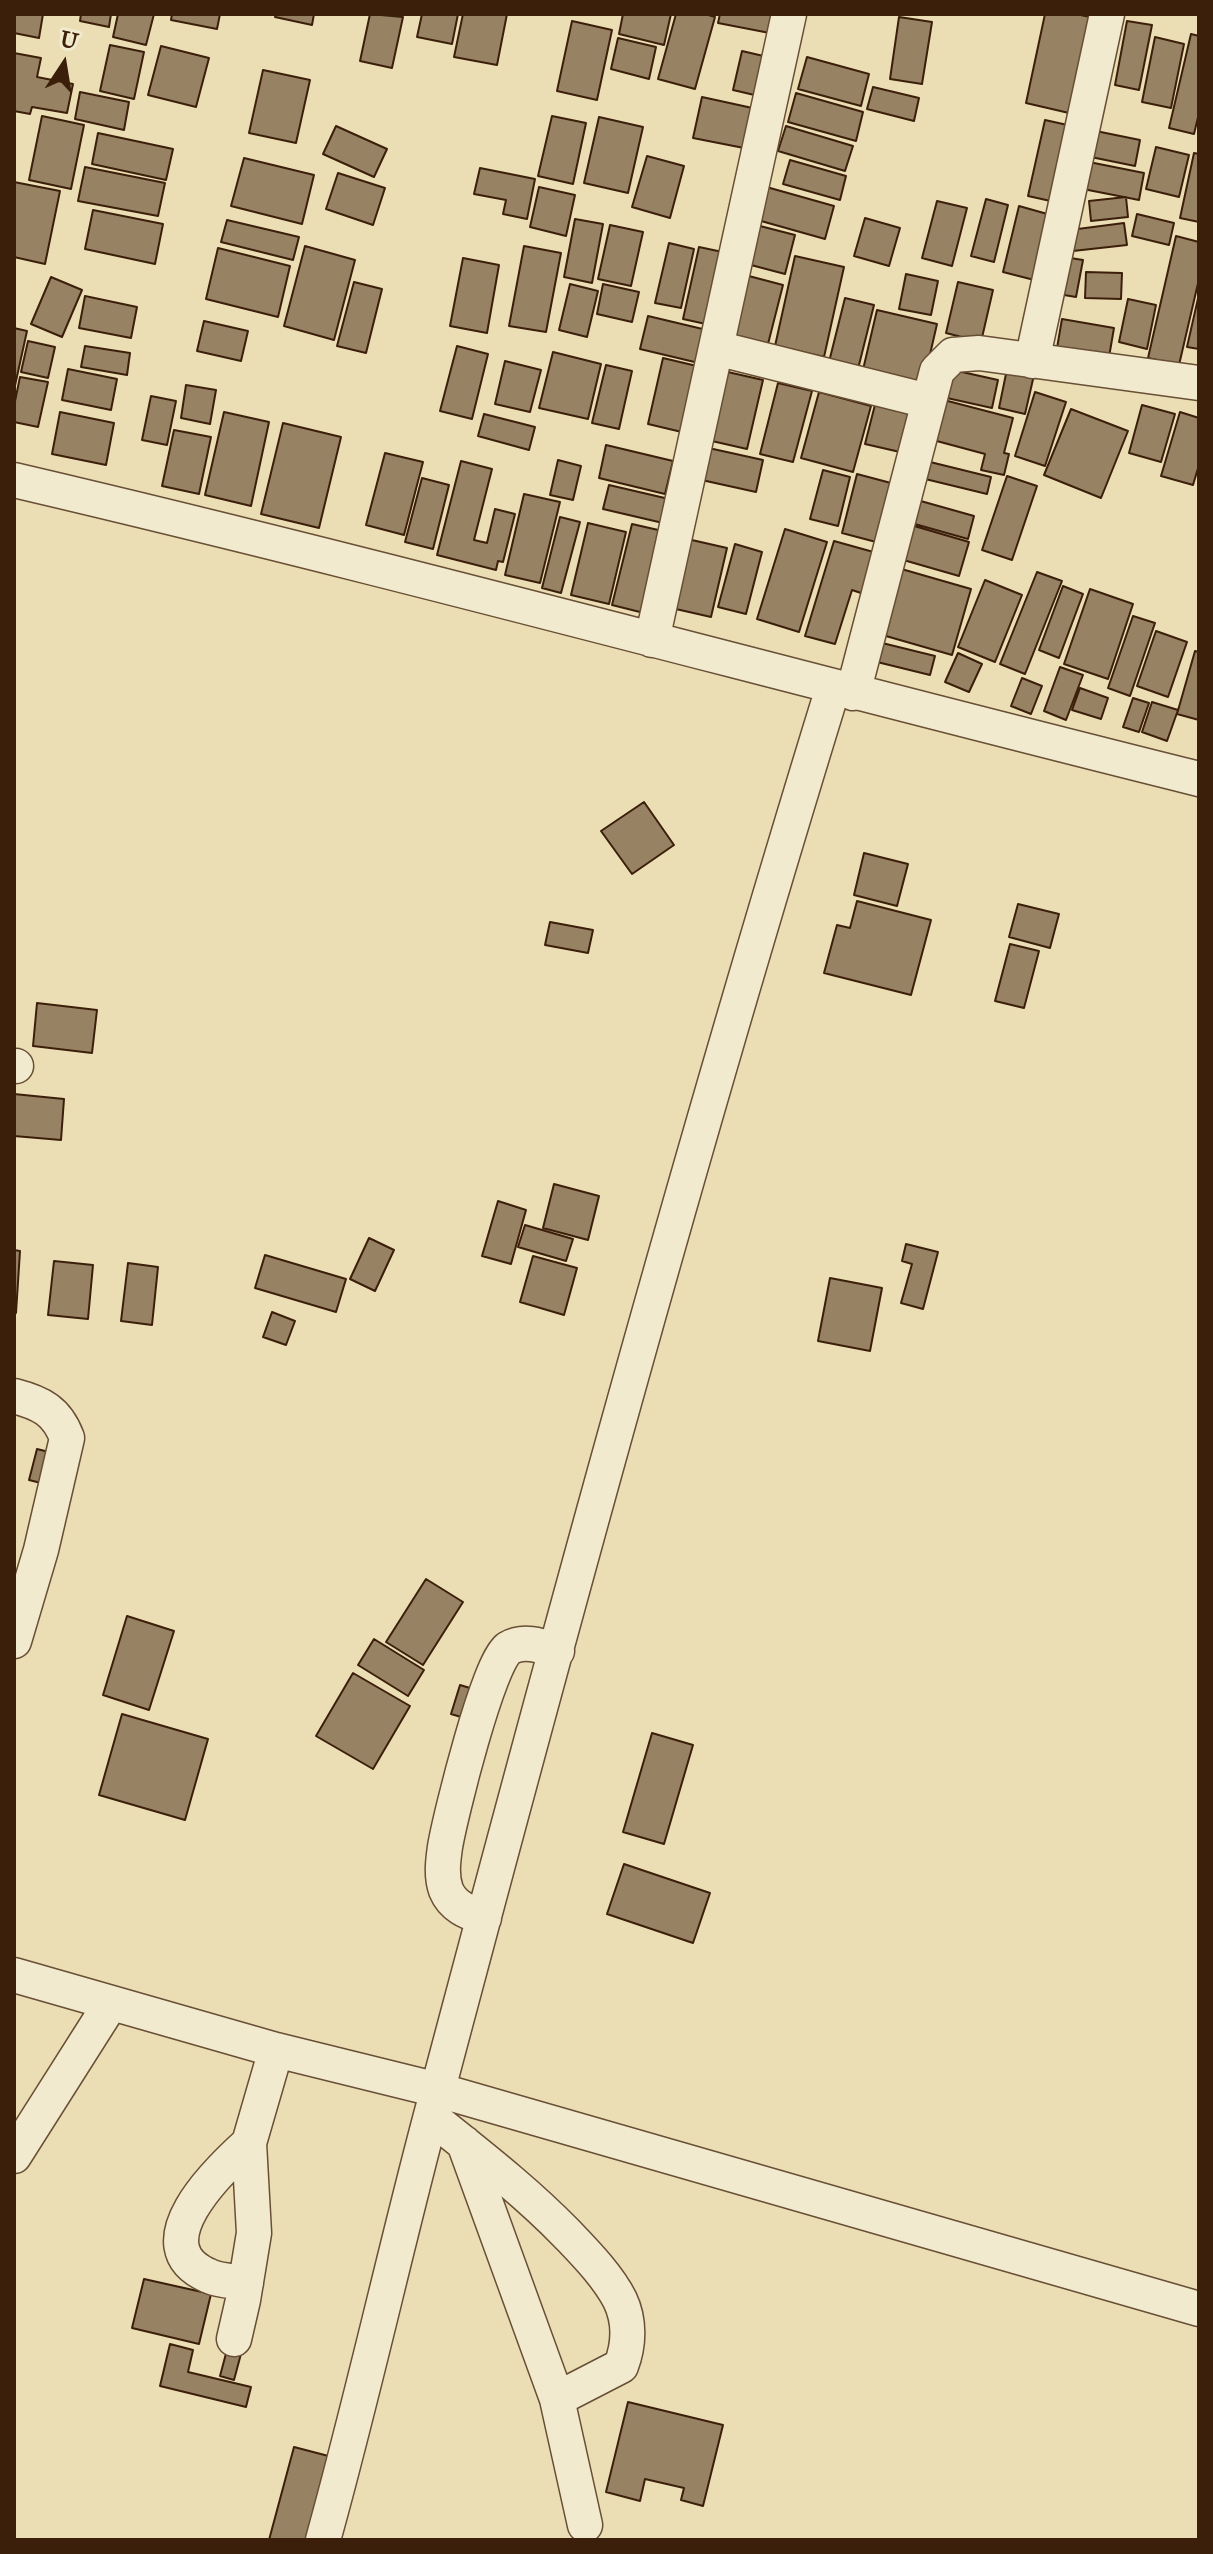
<!DOCTYPE html>
<style>
body{margin:0}
#map{position:relative;width:1213px;height:2554px;overflow:hidden;background:#ebdeb4;font-family:"IM FELL Great Primer",serif}
canvas{display:block}
.frame{position:absolute;inset:0;border:16px solid #3c1f0b;pointer-events:none}
.north{position:absolute;left:24px;top:24px;width:80px;height:80px;-webkit-text-stroke:6px #f2eace;paint-order:stroke;rotate:12deg;font-size:22px;font-weight:700;line-height:32px;text-align:center;color:#3c1f0b}
.north::after{content:'';display:block;margin:auto;width:28px;height:36px;background:#3c1f0b;clip-path:polygon(50% 0,100% 100%,50% 72%,0 100%)}
</style>
<div id="map">
<canvas width="1213" height="2554"></canvas>
<div class="frame"></div>
<div class="north">U</div>
</div>
<script>
const c = document.querySelector('canvas').getContext('2d');
c.lineJoin = 'round';
function fillPath(path, color) { c.fillStyle = color; c.fill(path, 'evenodd'); }
function stroke(path, color, width, dash) { c.strokeStyle = color; c.lineWidth = width; c.lineCap = dash ? 'butt' : 'round'; c.setLineDash(dash || []); c.stroke(path); }
const building = new Path2D(`
 M14,14H43L39,38L14,33Z
 M81,14H111L109,27L80,21Z
 M118,14H154L146,45L113,37Z
 M172,14H220L217,29L171,20Z
 M276,14H314L312,25L275,17Z
 M370,14L403,17L392,68L360,61Z
 M422,14H458L452,44L417,37Z
 M463,14H507L497,65L454,57Z
 M623,14H671L664,45L619,34Z
 M676,14H705L715,17L695,89L658,79Z
 M720,14H784L780,35L718,23Z
 M1045,14H1076L1090,17L1069,113L1026,103Z
 M899,17L932,22L922,84L890,79Z
 M572,21L612,30L597,100L557,91Z
 M1127,21L1152,25L1139,90L1115,85Z
 M1191,34L1199,36V113L1194,134L1169,128Z
 M1155,37L1184,44L1171,108L1142,102Z
 M618,38L656,47L649,79L611,69Z
 M110,45L144,52L134,99L100,91Z
 M161,46L209,58L196,107L148,95Z
 M742,51L772,58L763,97L733,90Z
 M14,53L41,58L37,77L73,84L67,113L32,107L30,114L14,111Z
 M807,57L869,74L861,106L798,89Z
 M263,70L310,80L296,143L249,133Z
 M873,87L919,98L914,121L867,109Z
 M80,92L129,102L124,130L75,119Z
 M796,93L863,112L856,141L788,122Z
 M702,97L757,109L749,149L693,138Z
 M42,116L84,125L71,189L29,180Z
 M552,116L586,123L573,184L538,176Z
 M599,117L643,127L628,193L584,183Z
 M1045,120L1081,128L1064,204L1028,196Z
 M336,126L387,149L374,177L323,154Z
 M786,126L853,146L845,171L778,151Z
 M1086,129L1140,140L1135,166L1081,155Z
 M98,133L173,149L166,180L92,164Z
 M1156,147L1189,155L1179,197L1146,189Z
 M1194,153L1199,154V222L1180,218Z
 M647,156L684,166L670,218L632,207Z
 M244,158L314,175L302,224L231,206Z
 M790,160L846,176L840,200L783,184Z
 M1084,161L1144,173L1139,200L1078,188Z
 M85,167L165,183L158,216L78,201Z
 M480,168L535,179L527,219L503,214L506,200L474,194Z
 M338,173L385,188L373,225L326,209Z
 M14,182L60,191L45,264L14,257Z
 M763,186L834,206L825,239L754,219Z
 M539,187L575,195L566,236L530,227Z
 M1126,197L1128,217L1091,221L1089,201Z
 M986,199L1008,205L994,262L971,256Z
 M937,201L967,208L952,266L922,258Z
 M1019,206L1058,217L1042,282L1003,272Z
 M93,210L163,224L155,264L85,249Z
 M1137,214L1174,223L1169,245L1132,236Z
 M865,218L900,228L889,266L854,256Z
 M575,219L603,224L592,283L564,277Z
 M227,220L299,237L293,260L221,242Z
 M1124,223L1127,245L1073,251L1070,230Z
 M610,225L643,232L631,286L598,279Z
 M760,226L795,235L785,274L751,265Z
 M1176,236L1199,242V279L1179,365L1148,358Z
 M669,243L694,249L681,308L655,303Z
 M305,246L355,260L334,340L284,326Z
 M524,246L561,253L546,332L509,326Z
 M699,247L732,254L715,326L683,319Z
 M218,248L290,266L278,317L206,299Z
 M795,256L844,267L824,357L775,346Z
 M1058,256L1083,260L1076,297L1052,293Z
 M463,258L499,265L487,333L450,326Z
 M1086,272L1122,273L1121,299L1085,298Z
 M906,274L938,281L931,315L899,309Z
 M745,275L783,285L768,344L730,335Z
 M51,277L82,290L62,337L31,324Z
 M354,282L382,289L366,353L337,346Z
 M958,282L993,290L981,342L946,333Z
 M570,284L598,291L587,337L559,330Z
 M603,284L639,292L632,322L597,314Z
 M1199,294V349L1187,347Z
 M85,296L137,307L131,338L79,328Z
 M845,298L874,305L858,369L829,362Z
 M1128,299L1156,305L1147,349L1119,342Z
 M877,310L937,324L922,389L862,374Z
 M648,316L711,331L703,364L640,349Z
 M1062,319L1114,328L1109,357L1057,348Z
 M204,321L248,331L241,361L197,351Z
 M14,328L27,331L14,390Z
 M28,341L55,347L48,378L21,372Z
 M85,346L130,353L127,375L81,367Z
 M457,346L488,354L472,419L440,411Z
 M553,352L601,364L588,419L539,408Z
 M663,358L701,367L686,433L648,424Z
 M505,361L541,370L530,412L495,404Z
 M606,365L632,371L619,429L592,423Z
 M68,369L117,379L111,410L62,400Z
 M1007,369L1034,375L1025,414L999,408Z
 M719,370L763,380L747,449L703,439Z
 M953,370L998,380L992,408L947,398Z
 M20,377L48,382L38,427L14,422V406Z
 M778,383L812,391L793,462L760,454Z
 M186,385L216,390L210,424L181,418Z
 M819,392L871,406L853,472L801,458Z
 M1035,392L1066,402L1045,466L1015,456Z
 M878,393L912,402L900,452L865,444Z
 M151,396L176,401L167,445L142,440Z
 M944,400L1013,418L1004,453L1009,454L1004,475L981,470L985,454L933,440Z
 M1142,405L1175,414L1161,462L1129,453Z
 M1071,409L1128,431L1101,498L1044,475Z
 M60,412L114,423L106,465L52,454Z
 M224,412L269,422L251,506L205,495Z
 M1180,412L1199,418V465L1193,485L1161,476Z
 M484,414L535,427L529,450L478,436Z
 M283,423L341,437L319,528L261,514Z
 M174,430L211,437L199,494L162,486Z
 M606,445L673,461L665,494L599,478Z
 M704,447L763,460L756,492L697,479Z
 M385,453L423,462L404,535L366,525Z
 M558,460L581,466L573,500L550,495Z
 M922,460L991,477L987,494L917,477Z
 M461,461L492,469L474,540L487,543L495,509L515,514L503,562L498,561L496,570L437,555Z
 M823,470L850,477L838,526L810,519Z
 M857,474L891,483L876,542L842,533Z
 M1007,476L1037,486L1012,560L982,550Z
 M422,478L449,485L433,549L405,542Z
 M609,485L669,499L663,523L603,509Z
 M524,494L560,502L540,583L505,575Z
 M910,498L974,516L968,539L904,521Z
 M560,517L580,522L561,593L542,588Z
 M588,523L626,532L609,604L571,595Z
 M904,523L969,542L959,576L893,557Z
 M632,524L667,532L648,614L612,605Z
 M785,529L827,542L799,632L757,619Z
 M683,538L727,548L711,617L667,607Z
 M834,541L877,553L864,594L852,590L835,644L805,636Z
 M735,544L762,552L746,614L718,607Z
 M891,566L971,589L952,655L872,632Z
 M1037,572L1062,581L1025,674L1000,664Z
 M985,580L1022,595L995,662L958,647Z
 M1063,586L1083,594L1059,658L1039,650Z
 M1090,589L1133,604L1108,679L1064,664Z
 M1133,616L1155,623L1130,696L1108,688Z
 M1156,631L1187,642L1168,697L1137,686Z
 M874,641L935,656L930,675L869,660Z
 M1195,651L1199,652V720L1177,714Z
 M958,653L982,664L969,692L945,682Z
 M1060,667L1083,675L1066,720L1044,711Z
 M1022,678L1042,686L1031,714L1011,706Z
 M1080,688L1108,698L1101,719L1072,710Z
 M1133,698L1149,703L1139,732L1123,727Z
 M1152,702L1178,710L1167,741L1142,732Z
 M644,802L674,845L632,874L601,831Z
 M864,853L908,864L897,906L854,895Z
 M857,901L931,920L911,995L824,973L837,925L850,928Z
 M1018,904L1059,914L1050,948L1009,937Z
 M550,922L593,930L588,953L545,945Z
 M1010,944L1039,951L1024,1008L995,1001Z
 M37,1003L97,1010L92,1053L33,1046Z
 M14,1094L64,1099L61,1140L14,1136Z
 M554,1184L599,1196L588,1240L543,1228Z
 M498,1201L526,1210L511,1264L482,1256Z
 M525,1225L573,1239L566,1261L518,1247Z
 M369,1238L394,1250L375,1291L350,1279Z
 M906,1244L938,1252L923,1309L901,1303L912,1264L902,1261Z
 M14,1250L20,1251L16,1313H14Z
 M265,1255L346,1279L336,1312L255,1288Z
 M533,1256L577,1268L564,1315L520,1302Z
 M54,1261L93,1265L88,1319L48,1315Z
 M128,1263L158,1267L152,1325L121,1321Z
 M830,1278L882,1288L870,1351L818,1341Z
 M272,1312L295,1321L286,1345L263,1337Z
 M37,1449L57,1454L49,1485L29,1480Z
 M426,1579L463,1602L423,1665L386,1642Z
 M127,1616L174,1631L149,1710L103,1695Z
 M374,1639L424,1670L408,1696L358,1665Z
 M353,1673L410,1706L373,1769L316,1736Z
 M460,1685L480,1691L471,1720L451,1714Z
 M122,1714L208,1739L185,1820L99,1795Z
 M652,1733L693,1745L664,1844L623,1832Z
 M624,1864L710,1893L693,1943L607,1914Z
 M144,2279L211,2294L199,2344L132,2328Z
 M170,2344L193,2350L188,2372L251,2387L246,2407L160,2386Z
 M228,2346L242,2350L234,2380L220,2376Z
 M628,2402L723,2425L703,2506L681,2500L684,2488L645,2479L640,2501L606,2492Z
 M294,2447L340,2459L318,2540H269Z`);
const minor = new Path2D(`
 M716,348L928,401
 M1032,361L1107,14
 M14,480C411,573 804,681 1199,779
 M652,640L789,14
 M853,693L937,371L953,355L979,353L1199,383
 M14,1066H16
 M14,1396C41,1403 57,1411 67,1438L41,1550L14,1641
 M484,1918C468,1912 453,1907 446,1890C441,1876 443,1861 445,1847C450,1817 489,1659 509,1648C524,1639 542,1646 557,1651
 M14,1975L276,2050L438,2090L1199,2309
 M431,2117C477,2154 524,2190 566,2233C585,2253 607,2275 620,2300C630,2321 629,2345 621,2366L557,2399
 M464,2143L557,2399L585,2525
 M14,2156L111,2003
 M246,2283C234,2281 219,2281 209,2276C139,2246 219,2170 249,2143
 M234,2339L243,2300L254,2233L249,2143L276,2050
 M323,2540C362,2400 393,2259 430,2119C557,1640 687,1161 833,688`);
fillPath(building, '#978263');
stroke(building, '#3c1f0b', 2);
stroke(minor, '#684f35', 37);
stroke(minor, '#f2eace', 34);
</script>
